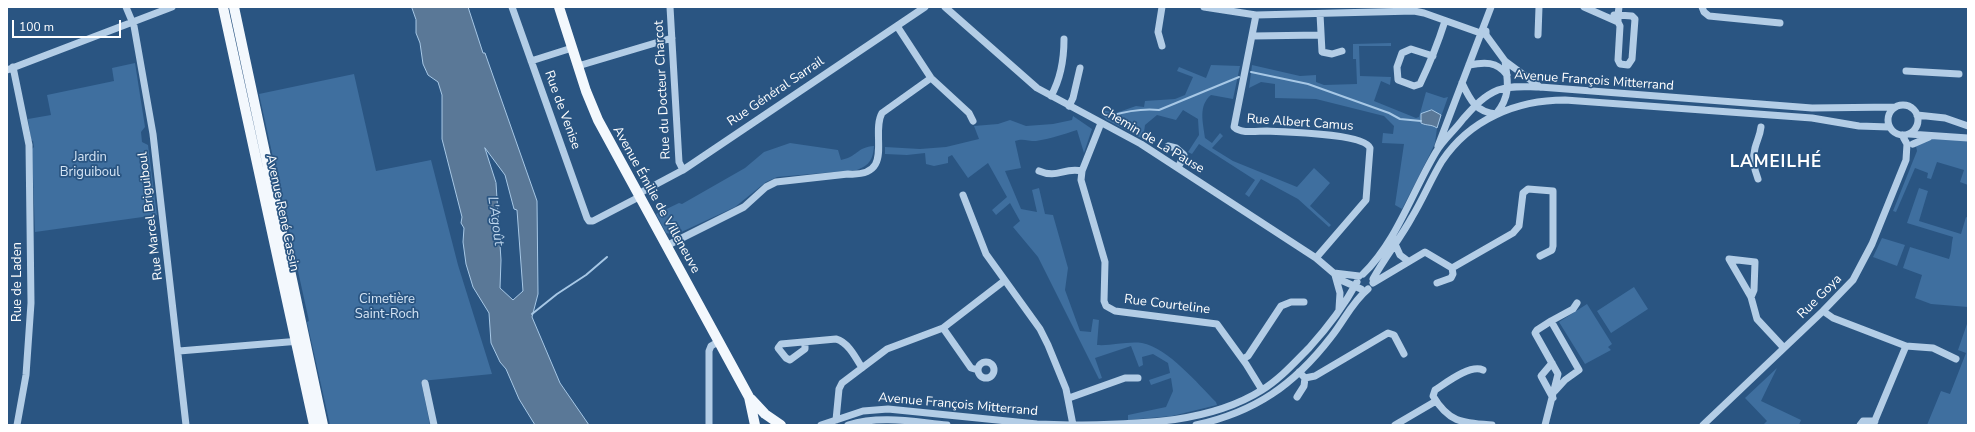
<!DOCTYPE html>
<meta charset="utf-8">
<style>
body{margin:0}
#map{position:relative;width:1975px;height:432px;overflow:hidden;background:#2a5582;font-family:"Nunito Sans",sans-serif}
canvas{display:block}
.frame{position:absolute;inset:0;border:8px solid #fff;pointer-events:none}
.scale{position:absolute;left:12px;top:20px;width:109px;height:18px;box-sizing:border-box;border:2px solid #fff;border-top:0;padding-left:5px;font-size:12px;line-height:14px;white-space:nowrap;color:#fff;-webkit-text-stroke:3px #2a5582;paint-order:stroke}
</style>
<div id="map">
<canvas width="1975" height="432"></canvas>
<div class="frame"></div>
<div class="scale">100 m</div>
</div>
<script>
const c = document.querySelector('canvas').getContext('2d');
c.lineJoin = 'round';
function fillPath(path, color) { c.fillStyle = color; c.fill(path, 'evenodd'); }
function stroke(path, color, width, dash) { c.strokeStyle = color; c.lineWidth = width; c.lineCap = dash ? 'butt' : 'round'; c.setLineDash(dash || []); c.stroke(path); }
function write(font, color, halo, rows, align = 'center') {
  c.font = font + ' "Nunito Sans",sans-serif'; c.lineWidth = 3.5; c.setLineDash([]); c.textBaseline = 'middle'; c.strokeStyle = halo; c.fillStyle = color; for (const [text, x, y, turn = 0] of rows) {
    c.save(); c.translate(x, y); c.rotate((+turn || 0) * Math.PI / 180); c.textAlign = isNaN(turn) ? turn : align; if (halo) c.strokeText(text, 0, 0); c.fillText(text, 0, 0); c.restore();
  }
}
const green = new Path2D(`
 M1391,43V46H1359L1360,76L1391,77L1390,85L1381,81L1374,101L1416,118L1419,117L1426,92L1444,98L1448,97L1437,128L1435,143L1430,154L1402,209L1395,205L1404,144L1382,143L1383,133L1393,134L1394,126L1384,116L1316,99L1275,98V84L1261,82L1249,88L1252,65L1300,76L1316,75V82L1324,85L1357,84L1356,59H1353V44Z
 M135,63L145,127L141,132L142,142L148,145L157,215L35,232L32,149L34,147L33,141L31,140L28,119L51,115L47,95L114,81L112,68Z
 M1211,65L1240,66L1233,99L1211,95C1198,106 1203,122 1205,138L1212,143L1220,133L1223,136L1212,148L1233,161L1297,187L1314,168L1330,183L1310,206L1331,225L1329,227L1298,199L1261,179L1249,197L1245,194L1255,180L1199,144L1192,154L1188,152L1199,135L1198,119L1183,110L1176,120L1157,115L1145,125L1143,139L1107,120L1101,115L1102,110L1116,113L1136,106L1144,107L1145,101L1175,99L1185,95L1193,77L1177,71L1179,67L1206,78Z
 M354,74L376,171L431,160L458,265L492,374L421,381L430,425H330L307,322L309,321L259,94Z
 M1073,116L1092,129L1084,153L1077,130C1064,134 1050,139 1036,141C1027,141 1023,138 1015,141L1021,168L1005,171L1021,209L1037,212L1032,190L1039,188L1045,214L1053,215L1068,268L1065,290L1080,331L1091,332L1093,319L1099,320L1097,345C1112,346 1127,341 1142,343C1168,348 1198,384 1216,402L1217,405L1172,416L1128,420V415L1166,407L1173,391L1171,378L1151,385L1149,380L1170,373L1168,363L1153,354L1142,357L1143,365L1139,367L1131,346L1095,358L1102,378L1099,379L1038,257L1013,227L1020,221L1010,203L996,215L992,210L1007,197L988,163L968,178L952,155L948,157V163L934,166L926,164L925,153L907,155L885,154V147L920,149L946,147L979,139L974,126L998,124L1010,120L1026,126L1053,124L1072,120Z
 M1927,139H1945L1968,141V185L1960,182L1964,170L1937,162L1931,179L1927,178L1928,173L1915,168L1896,212L1893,211L1917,151L1916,146Z
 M790,143L838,150L841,160C857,157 857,147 874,146C873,159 870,165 857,170L777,177L766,182L735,207L675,235L666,233L656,214L679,203L682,204L745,168L764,152Z
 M1919,188L1928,191L1919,221L1961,234L1966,217L1968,218V307L1931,304L1915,298L1922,275L1903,268L1910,247L1949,259C1952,251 1951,245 1953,237L1907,223Z
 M1882,238L1905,245L1897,266L1873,257Z
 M1634,287L1648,309L1611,333L1597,311Z
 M1587,304L1612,344L1608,347L1611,350L1585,364L1559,322Z
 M1968,321V425H1927L1941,391L1950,394L1966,353L1958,350Z
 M1777,368L1761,401L1801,420L1799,425H1763L1767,421L1745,398Z`);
const water = new Path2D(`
 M412,7H468L483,53H485L537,201L538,294L532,317L560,383L589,425H535L519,399L506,369L500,362L491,343L489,313L473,287L466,264L463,242L464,228L461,223L462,217L442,139V95L438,82L428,75L423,64L420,43L416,33V20ZM485,148L505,175L514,209L517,210L523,291L513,300L500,288L501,260L496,183Z
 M1432,110L1441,115L1437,128C1431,124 1427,126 1421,123V114Z`);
const stream = new Path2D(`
 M1251,72L1308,84L1389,113L1400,119L1421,121
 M1110,116C1127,111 1142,108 1159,110L1239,77
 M532,314L557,294L586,275L607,257`);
const minor = new Path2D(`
 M126,7L134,26L153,134L186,425
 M512,7L587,218L589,221H593L639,197
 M670,7L679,162L683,170
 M945,7L1037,88L1141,144L1316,258L1343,281L1361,289
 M1204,7L1256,15L1414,11L1424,13L1486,35
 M1584,7L1618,22
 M1702,7L1704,12L1709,16L1780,23
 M1320,14L1322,52L1332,54L1342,51
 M1256,15L1234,127C1241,134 1257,131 1267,131C1284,132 1364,133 1370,148L1366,200L1316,258
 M1614,15H1618L1619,7
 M1618,15L1632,16L1635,19L1632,59L1628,65L1620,64L1618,60L1620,26L1618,22Z
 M897,26L931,78L969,113L973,121
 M1486,31V35L1505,61L1540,87
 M1538,35L1539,7
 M1253,36L1321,35
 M1162,46L1158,32L1162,7
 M1433,56L1411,49L1402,53L1397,67L1398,80L1414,86L1420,84C1430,63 1438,43 1445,21
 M531,61L572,48
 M1469,65C1484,62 1497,61 1507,75
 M578,66L672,38
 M13,67L29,145L31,303L26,375L17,425
 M7,70L172,7
 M1906,71L1959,74
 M1462,83C1470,100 1476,112 1496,114
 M1051,96C1060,80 1064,58 1064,39
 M1888 120a15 15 0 1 1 30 0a15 15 0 1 1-30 0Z
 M1069,106L1073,98L1080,68
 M1496,114C1511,96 1508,82 1505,61
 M1917,115L1945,118L1968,126
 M1101,123L1082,171L1081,180L1105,262L1104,301L1106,306L1115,311L1217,324L1246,364L1262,390
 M1909,134L1968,138
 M1913,144L1929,137
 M1168,146L1176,148L1184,155L1178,168
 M1438,146L1491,7
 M1039,171C1058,179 1063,167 1082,171
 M1758,179C1754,169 1752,159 1755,148C1757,140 1760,136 1761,127
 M638,194L683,170L925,7
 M963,195L986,254L1040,329L1048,345L1066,389L1073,425
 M1395,244L1400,255L1408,261
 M666,246L744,207L766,187L776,182L848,174C896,177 870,134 882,113L931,78
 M1334,273L1359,276
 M1363,274C1397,241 1412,192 1436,152C1443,140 1455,130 1463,119C1473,108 1483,96 1498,90C1512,85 1526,87 1540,87L1812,108L1895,107
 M1335,275L1340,293L1339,309
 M1373,279C1385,257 1400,239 1412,217C1423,199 1431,179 1442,161C1470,119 1517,100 1565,100L1812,118L1859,126L1889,127
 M1373,283L1425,252L1452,268L1513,233L1519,226L1523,193L1528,189L1553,191V246L1552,250L1540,256
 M1437,283L1451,278L1453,274L1452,268
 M1751,297L1754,290L1755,262L1729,259L1751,297L1757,319L1784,348
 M1823,311L1833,318L1906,346L1933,348L1956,359
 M1551,321L1573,309L1577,303
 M943,328L971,368L978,370
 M805,342V349L790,360L786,358L778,348L781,344L836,339C848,342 856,358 862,368
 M179,351L300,341
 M1243,359L1248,356L1281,306L1291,302H1304
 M978 370a8 8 0 1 1 16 0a8 8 0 1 1-16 0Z
 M1552,363L1541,376L1553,398
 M1483,370C1470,364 1446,383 1435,390L1433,396C1449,423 1463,423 1492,425
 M1299,372L1305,378L1315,376L1388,333L1394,335L1404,354
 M425,383L434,425
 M1297,397L1304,386L1305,378
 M1069,398L1125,378H1138
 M836,420L839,389L842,383L887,349L943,328L1004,281
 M709,425V351L711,346L718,342
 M821,425L863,411L888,409L1037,424L1071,425
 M848,425C881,415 914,422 947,425
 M1076,425C1137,424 1208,424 1262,390C1280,379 1294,363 1309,348C1328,327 1344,306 1357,282
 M1196,425C1255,412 1294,385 1331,337C1344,321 1352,302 1368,289
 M1395,425L1436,401
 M1545,425L1558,374L1535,333L1537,330L1551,321L1579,370L1565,380L1555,391
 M1703,425L1823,311L1853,280L1872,244L1906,160L1907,144L1902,135
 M1860,425L1863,421H1875
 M1873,425L1906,346`);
const major = new Path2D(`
 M223,7L314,425
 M234,7L323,425
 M559,7L586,91L598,120L749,397L755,425
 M751,399L765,414L781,425`);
const streetNames = [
 ["Avenue François Mitterrand",1594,81,4],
 ["Rue du Docteur Charcot",663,90,-93],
 ["Rue Général Sarrail",776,92,-34],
 ["Rue de Venise",562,110,70],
 ["Rue Albert Camus",1300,123,4],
 ["Chemin de La Pause",1152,140,31],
 ["Avenue Émilie de Villeneuve",656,200,61],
 ["Avenue René Cassin",282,213,78],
 ["Rue Marcel Briguiboul",151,216,-97],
 ["Rue de Laden",18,282,-90],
 ["Rue Goya",1820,297,-45],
 ["Rue Courteline",1167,305,7],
 ["Avenue François Mitterrand",958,405,5]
];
const parkNames = [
 ["Jardin",90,158],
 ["Briguiboul",90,173],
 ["Cimetière",387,300],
 ["Saint-Roch",387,315]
];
const waterNames = [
 ["L'Agoût",495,221,82]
];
const districtNames = [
 ["LAMEILHÉ",1776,163]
];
fillPath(green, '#3f6f9f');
fillPath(water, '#5a7897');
stroke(water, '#a7c8e6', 1);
stroke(stream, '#a7c8e6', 2);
stroke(minor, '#b3cde6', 7);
stroke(major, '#f3f8fd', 10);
write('13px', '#fff', '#2a5582', streetNames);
write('13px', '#d5e5f5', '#2a5582', parkNames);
write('italic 14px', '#bed6ed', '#2a5582', waterNames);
c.letterSpacing = '1px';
write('bold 17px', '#fff', '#2a5582', districtNames);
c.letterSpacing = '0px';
</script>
